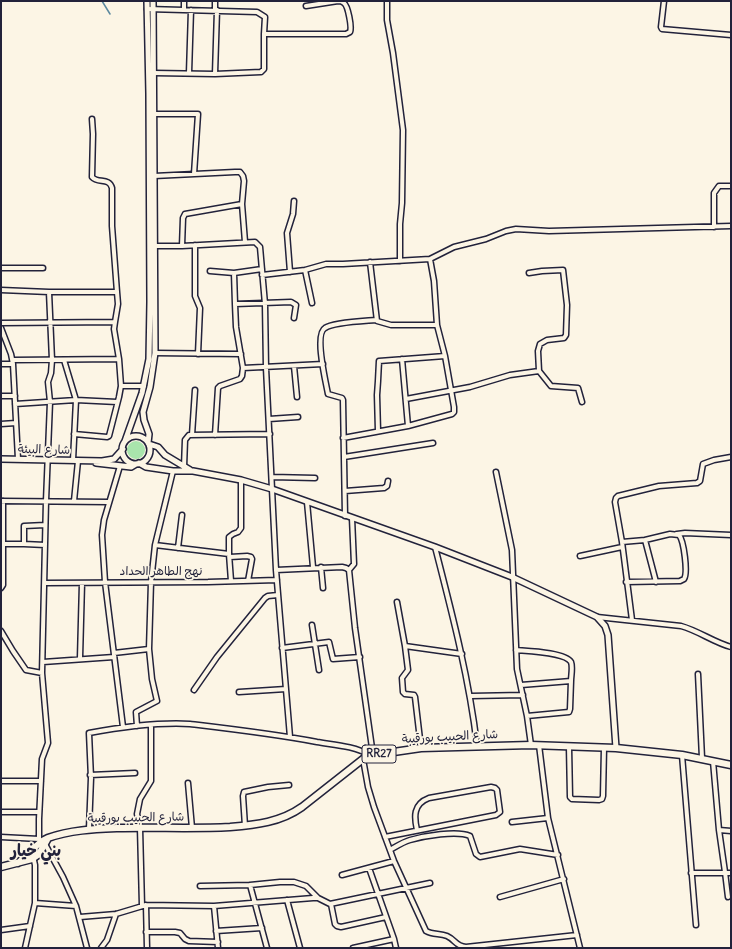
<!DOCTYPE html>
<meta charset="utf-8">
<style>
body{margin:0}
#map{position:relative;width:732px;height:949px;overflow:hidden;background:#fcf5e5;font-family:Delius,sans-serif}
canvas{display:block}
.frame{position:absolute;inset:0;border:2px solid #22223b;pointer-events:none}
</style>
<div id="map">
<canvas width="732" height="949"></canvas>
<div class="frame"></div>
</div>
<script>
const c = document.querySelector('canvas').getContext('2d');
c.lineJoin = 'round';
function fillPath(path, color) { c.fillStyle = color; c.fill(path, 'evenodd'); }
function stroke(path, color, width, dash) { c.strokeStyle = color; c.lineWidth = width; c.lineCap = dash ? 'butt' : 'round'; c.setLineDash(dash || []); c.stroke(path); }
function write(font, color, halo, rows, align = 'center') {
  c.font = font + ' Delius,"Playpen Sans Arabic",sans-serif'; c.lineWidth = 3.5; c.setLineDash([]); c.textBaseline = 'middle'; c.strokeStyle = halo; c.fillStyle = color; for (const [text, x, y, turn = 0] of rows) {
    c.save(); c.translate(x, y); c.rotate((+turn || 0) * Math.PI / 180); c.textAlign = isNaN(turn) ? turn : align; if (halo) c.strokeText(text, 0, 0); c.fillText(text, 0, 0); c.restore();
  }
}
const green = new Path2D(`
 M127 450a9 9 0 1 1 18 0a9 9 0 1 1-18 0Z`);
const stream = new Path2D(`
 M102,1L110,14`);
const minor = new Path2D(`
 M387,1V20L393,53L403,130L402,203L400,224V261
 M664,1L661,27L662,29L731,35
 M147,9L257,12L265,17L264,34
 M184,10V1
 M215,10V1
 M154,73L215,74L261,72L264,69V34H346L350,32C352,27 348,6 344,3C342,1 340,1 338,1L306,6
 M189,73L191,10
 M215,74L217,10
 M154,114H198L194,174
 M154,176L235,172H240L243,176L244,181L242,204L245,242
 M714,227V193L719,186H731
 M195,245V296L200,308L198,354
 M152,246H182L255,242L260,247L265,304L266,368L276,570L290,737
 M182,246L183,218L185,214L242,204
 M370,262L377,321L391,325H437
 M1,268H43
 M305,270L312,303
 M210,271L234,273L235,304
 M290,272L287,233L293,214L294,201
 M234,273L262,269
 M529,273L542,271L563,270L567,305L566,335L564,338L547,340L540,344L538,351L539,371L551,386L578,388L582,402
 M262,275L305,270L326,264H343L430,259L454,247L486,239L506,231L516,229L549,231L731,226
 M1,290L49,292H117L112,226V188C109,177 98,184 92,177L93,134L92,119
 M115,322L118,304L117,292
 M1,323L115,322L114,329L119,359L121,386H144
 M1,328L11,354L13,364L18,459
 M155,353L241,354
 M402,359L408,426
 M13,360L119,359
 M1,364H13
 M294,366L297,397
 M243,368L323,364
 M1,396H15
 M406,399L470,387L510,375L539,371
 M15,404L76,400L64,360
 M269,419L298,417
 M1,424L16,423
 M378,431L377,395L378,381L379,361L445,356L437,325L434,281L430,259
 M74,434L107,437L109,436L119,397L121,386
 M192,435L195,390
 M215,435L218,388L220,386L240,379L242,376L243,368L236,327L235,304L291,302L296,305L294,318
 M343,438L408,426L452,414L454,412V407L445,356
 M344,457L433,443
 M73,460L76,400L117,402
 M120,466L104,520L102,535L105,582L123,727
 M184,467L185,440L189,435L270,434
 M496,472L512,550L517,669L527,716L531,745
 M272,477L315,478
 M345,491L384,488L387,486L388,481
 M1,501L109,502
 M74,501L78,461
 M307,502L313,567
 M345,516L343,400L342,398L328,394C326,383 314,334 325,328C334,322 365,321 376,320
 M677,534L685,533L731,535
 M645,540L656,582
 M622,542L645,540L670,534L679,535C684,541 688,573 684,579L680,581L626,582
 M3,544H24V526L45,525
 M24,544L45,545
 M155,545L229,554L231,581
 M435,547C452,613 469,678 477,745
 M178,548L182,515
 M229,554V537L233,534L238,532L241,528V480
 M580,556L622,547
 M230,557L247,556L251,557L252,559L248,581
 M321,567L323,588
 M276,570L342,567L346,568L349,570L355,628L373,755
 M349,570L354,564L352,518
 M45,583L208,582L277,580
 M1,588L3,585V501
 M397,602L405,646L408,670L402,678L403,692L405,694L414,695L415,697L421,748
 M597,617L681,626C699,631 713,642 731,647
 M632,620L622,542L615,502L616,498L618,496L659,486L697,483L700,481L703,464L714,460L731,457
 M312,625L319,670
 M1,631L13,651L26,670L42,673
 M405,646L462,654
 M282,648L329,642L333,659L360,657
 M516,650C527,651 565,652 571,662C573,667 571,676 571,681
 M114,653L149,649
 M80,658L82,583
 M43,662L114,657
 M698,674L702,758
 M521,685L571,681L570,709L569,712L527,716
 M194,690L217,657L265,598L268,596L278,595
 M239,692L286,689
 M471,696L523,695
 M137,726L136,712L157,701L152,679L149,649L151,582L155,545L173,471
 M539,745L548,818L580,948
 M569,747L570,797L572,799L599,800L602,799L603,796L604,748
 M682,755L696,925
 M363,759L368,787L374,807L394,861L426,931C433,935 440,933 447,936C456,940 455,946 466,947L577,935
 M713,761L719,830L725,872L728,897
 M90,775L135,773
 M1,781H41
 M188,783L192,828
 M1,812H39
 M512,822L548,818
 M245,826L243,796L244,792L268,787L289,785
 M89,829L91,778L89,733C122,727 156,722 190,724C232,729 275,734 317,742C335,745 354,746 370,755
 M719,830L731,831
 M1,837L39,839
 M385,837L496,815L500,812L497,790L495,788L491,787L429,798C413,804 414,817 417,830
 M41,844L39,839V819L42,759L48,743L42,673L46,501L50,402L48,382L51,373L52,360L49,292
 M45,844L63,877L76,906L87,948
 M390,850C397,846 403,842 410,840C424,836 457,830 470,836L476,854L480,857L520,849L558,855
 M369,868L394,939L396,948
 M691,873H731
 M342,875L394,861
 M250,885L267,948
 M200,886L250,885L280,882H294L306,886L318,898
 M500,897L564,879
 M287,900L300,948
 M35,903L76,906
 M331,904L335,924L337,926L341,927L386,917
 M146,905L147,948
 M142,906L140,828L137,814L140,799L151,781V725
 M214,906L218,948
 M80,917L116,914L146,905L214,906L313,898H318L330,904L430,883
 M1,930L30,926
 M216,931L262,928
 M146,932H175L180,933L185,939L189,941L218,942
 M25,948L35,903V865L33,856
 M101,948L107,940L116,914
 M353,948L394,939`);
const tertiary = new Path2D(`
 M122 450a14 14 0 1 1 28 0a14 14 0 1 1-28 0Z
 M125,441L142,393L149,359L150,302L149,94L147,1
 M148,443L149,434L144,420L143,412L150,387L155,353L153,1
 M149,444L158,447L165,455L190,470
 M1,459L102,461L114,459L123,449
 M96,463L131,467L136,464
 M139,463L146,467L173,471H193L241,480L272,489L435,547L512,577L597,617L605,626L608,635L616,748`);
const primary = new Path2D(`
 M18,863C28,855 36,843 48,838C70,830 94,829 117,828C155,827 193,829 230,827C256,825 281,822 302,807L363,759L373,755L421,748L531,745L616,748L682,755L731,765
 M1,867L32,859L39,854L47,840`);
const shields = [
 [379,754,34]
];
const shieldNames = [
 ["RR27",379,754]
];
const streetNames = [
 ["شارع البيئة",44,450,1],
 ["نهج الطاهر الحداد",161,572],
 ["شارع الحبيب بورقيبة",450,737,-3],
 ["شارع الحبيب بورقيبة",136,818,-1]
];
const districtNames = [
 ["بني خيار",36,851]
];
fillPath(green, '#a9e5ac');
stroke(stream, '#5c899f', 1.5);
stroke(minor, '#22223b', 7);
stroke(tertiary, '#22223b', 8);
stroke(primary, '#22223b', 9);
stroke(minor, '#fcf5e5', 4);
stroke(tertiary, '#fcf5e5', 5);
stroke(primary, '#fcf5e5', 6);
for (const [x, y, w] of shields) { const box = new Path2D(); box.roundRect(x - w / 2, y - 9, w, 18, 3); c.fillStyle = '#fcf5e5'; c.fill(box); stroke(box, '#22223b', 1); }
write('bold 11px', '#22223b', null, shieldNames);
write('12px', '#22223b', '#fcf5e5', streetNames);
write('bold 16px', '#22223b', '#fcf5e5', districtNames);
</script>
